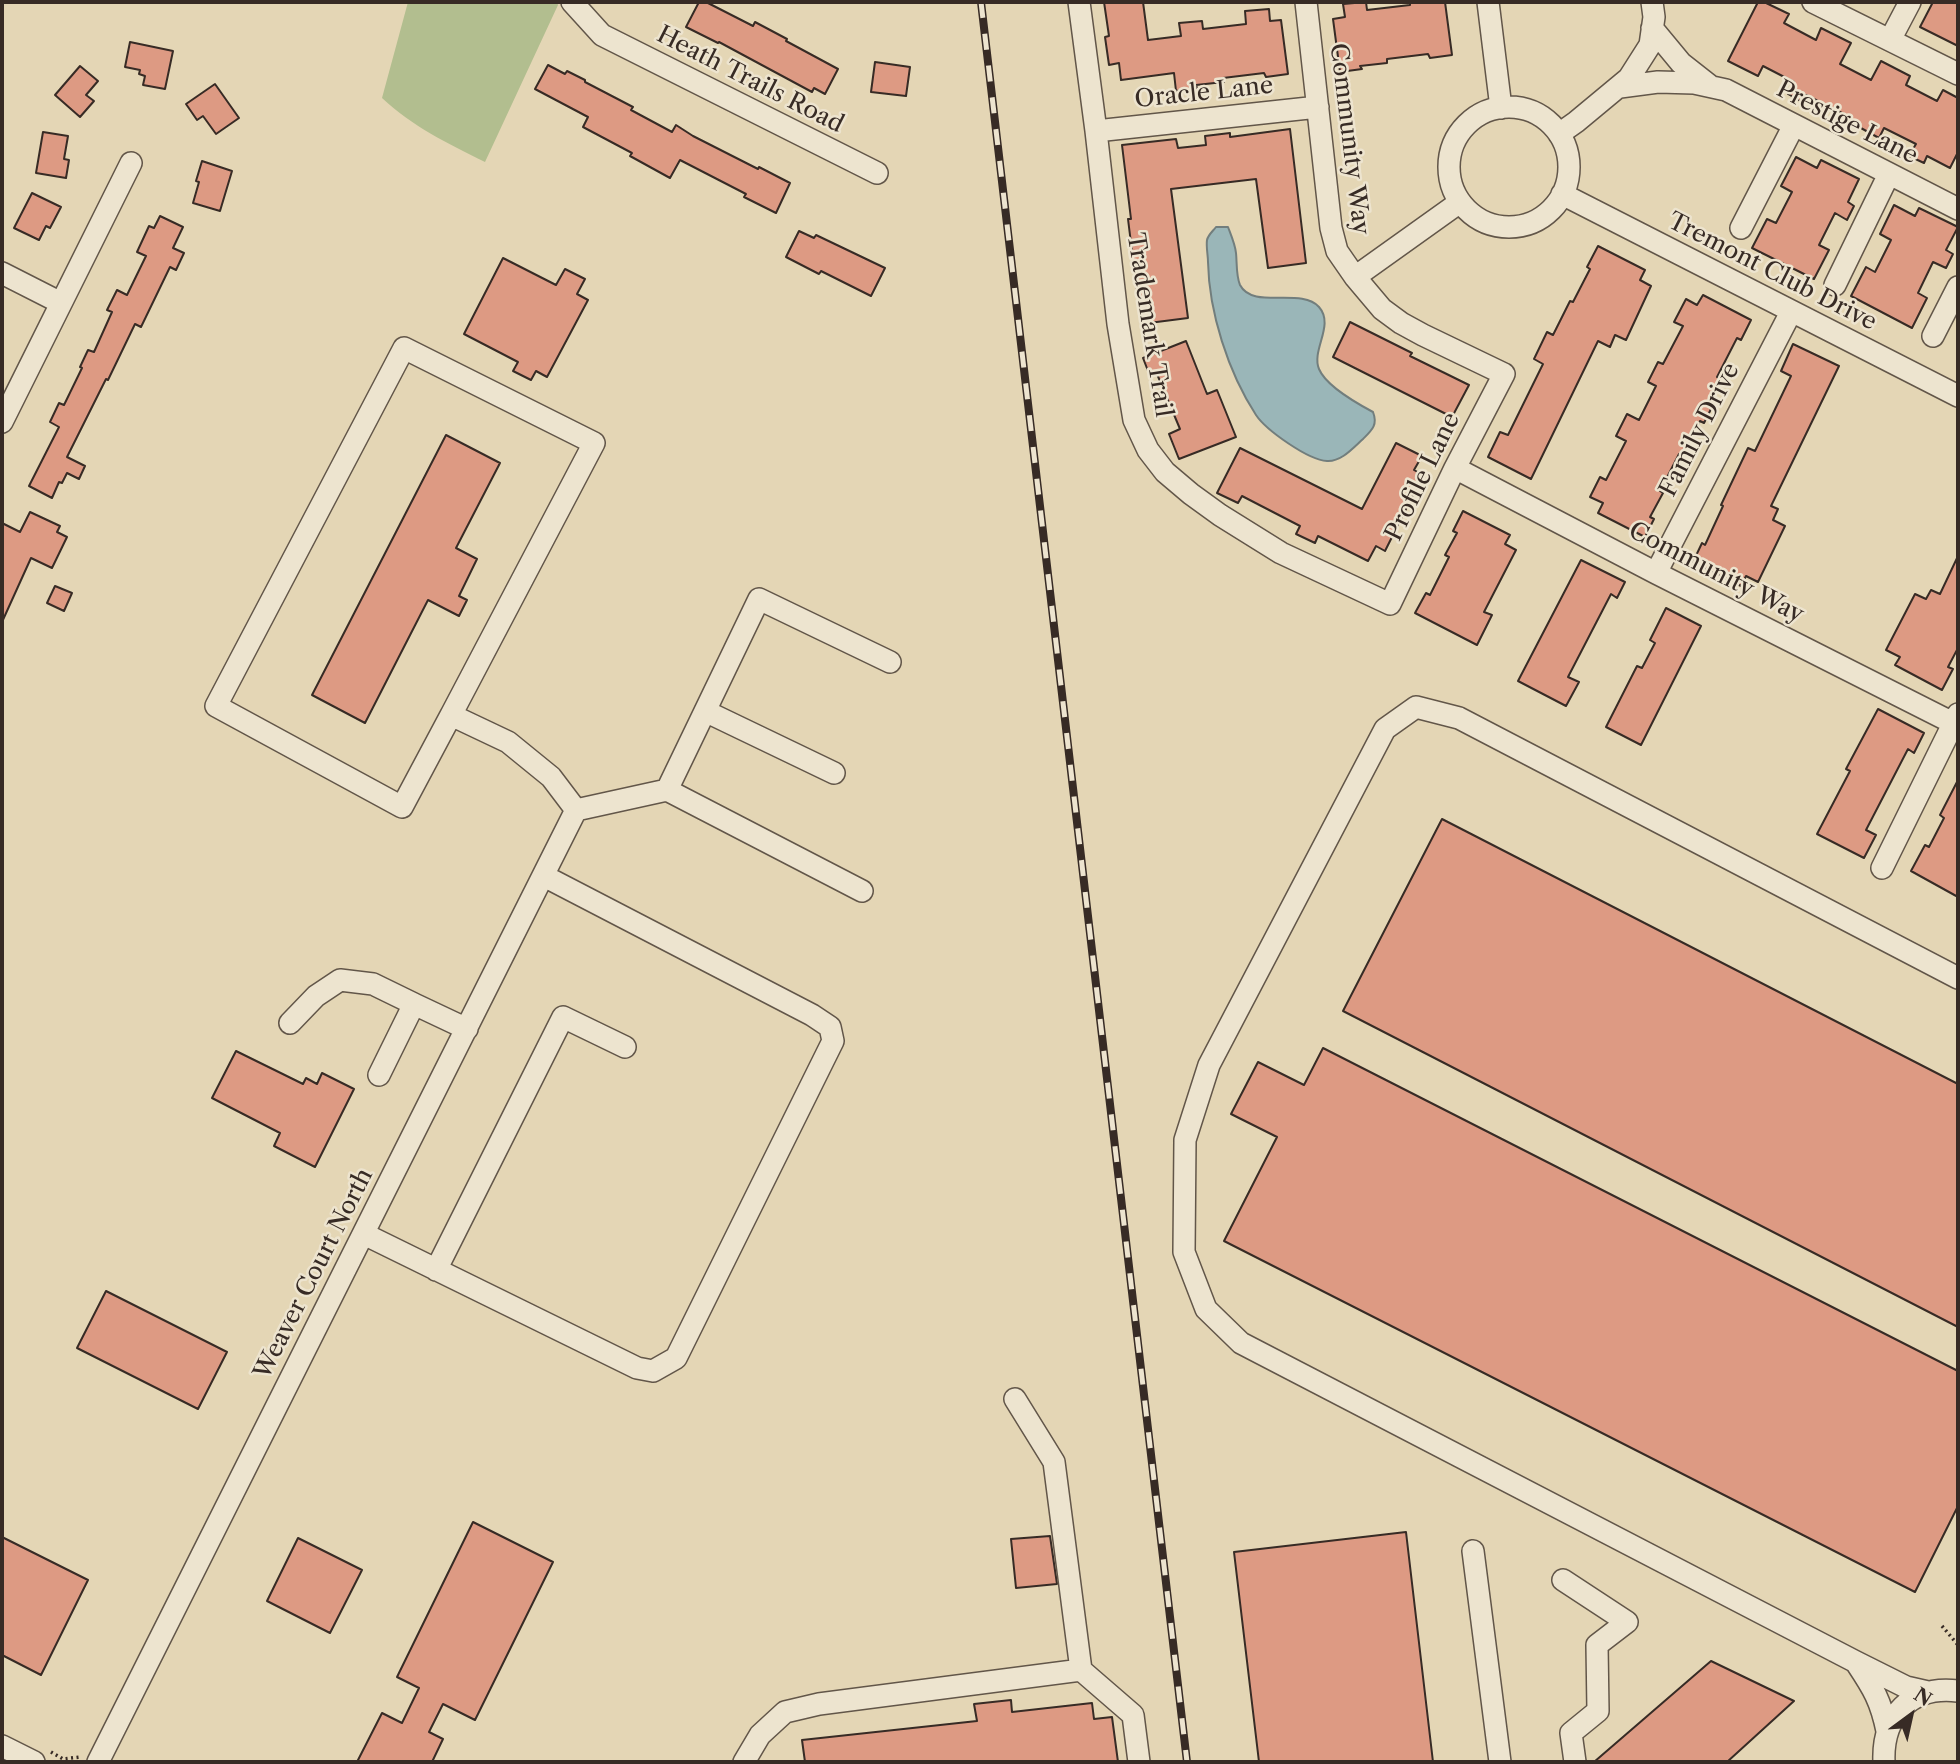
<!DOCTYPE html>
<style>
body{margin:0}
#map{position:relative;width:1960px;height:1764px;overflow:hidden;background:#e4d6b5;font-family:"Libre Caslon Text",serif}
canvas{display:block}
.frame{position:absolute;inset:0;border:4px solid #372b25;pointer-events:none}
.north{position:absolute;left:1876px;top:1680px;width:70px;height:70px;-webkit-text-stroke:5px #ede4cf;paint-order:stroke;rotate:33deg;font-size:19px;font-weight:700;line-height:28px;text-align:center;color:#372b25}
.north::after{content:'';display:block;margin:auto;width:24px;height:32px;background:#372b25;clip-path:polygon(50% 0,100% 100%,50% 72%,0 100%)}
</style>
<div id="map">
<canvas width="1960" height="1764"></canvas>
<div class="frame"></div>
<div class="north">N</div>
</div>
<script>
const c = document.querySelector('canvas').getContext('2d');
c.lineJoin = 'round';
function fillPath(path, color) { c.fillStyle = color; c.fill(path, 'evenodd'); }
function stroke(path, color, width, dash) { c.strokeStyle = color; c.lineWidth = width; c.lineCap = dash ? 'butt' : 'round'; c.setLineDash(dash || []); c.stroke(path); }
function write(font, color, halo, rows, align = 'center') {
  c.font = font + ' "Libre Caslon Text",serif'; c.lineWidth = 5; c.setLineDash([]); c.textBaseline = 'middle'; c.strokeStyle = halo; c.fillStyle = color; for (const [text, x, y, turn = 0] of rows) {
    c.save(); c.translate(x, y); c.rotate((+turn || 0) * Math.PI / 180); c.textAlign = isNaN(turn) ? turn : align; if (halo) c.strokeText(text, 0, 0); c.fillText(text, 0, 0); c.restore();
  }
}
const green = new Path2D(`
 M408,2H557L558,5L485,162C447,143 413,127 382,98Z`);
const water = new Path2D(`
 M1216,227H1228C1231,235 1235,244 1236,253C1237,262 1236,276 1240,285C1253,310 1301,287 1319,307C1335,325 1311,350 1319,369C1326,386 1358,404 1373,412C1378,425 1372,430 1363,439C1353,448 1341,462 1327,461C1308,460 1266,430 1256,415C1228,372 1209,312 1208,262C1208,255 1206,247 1207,240C1208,235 1213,231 1216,227Z`);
const building = new Path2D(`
 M699,2H706L753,26L755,22L787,39L786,41L838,69L825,94L814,88L812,92L719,42L718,43L686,27Z
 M1104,2H1143L1148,40L1181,36L1179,23L1202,21L1203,29L1246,24L1245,11L1269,9L1270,21L1281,20L1288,74L1266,77L1264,73L1223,78L1224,82L1196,85L1197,88L1176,91L1174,73L1121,80L1119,63L1109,65L1105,37L1109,36Z
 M1366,2L1367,10L1410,5V2H1445L1452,55L1430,58L1428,54L1387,59V63L1360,66L1362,69L1340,72L1333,19L1345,17L1343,4Z
 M1758,2H1764L1789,14L1784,23L1816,40L1821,28L1851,43L1840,64L1871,80L1881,61L1910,76L1906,85L1937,101L1943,90L1958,98V152L1950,168L1927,156L1924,163L1909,156L1916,144L1884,128L1879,138L1850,122L1852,118L1806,95L1802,102L1788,94L1794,82L1763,66L1758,76L1728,61Z
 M1933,2H1958V46L1920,27Z
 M130,42L173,51L165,89L143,85L145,76L139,74L140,70L125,67Z
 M875,62L910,67L906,96L871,92Z
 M548,65L565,74L567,71L585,80V82L633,107L631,110L672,132L676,125L693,136L758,169L759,167L790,183L776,213L744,197L746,194L680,160L670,178L630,156L632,153L583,127L588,117L535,89Z
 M80,66L98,81L86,95L94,101L80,117L55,95Z
 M215,84L239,118L216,134L203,116L197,120L186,104Z
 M1290,129L1306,263L1268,268L1256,179L1171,189L1188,318L1141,324L1128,219H1131L1122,145L1176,139L1178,148L1206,145L1205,136L1230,133V137Z
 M43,132L68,136L64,159L69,160L66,178L36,173Z
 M1796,157L1817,168L1821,160L1859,179L1848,202L1854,206L1847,220L1835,213L1819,245L1829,250L1814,279L1752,248L1767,219L1776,223L1792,192L1781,186Z
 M202,161L232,171L220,211L193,203L199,182L196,181Z
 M32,193L61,207L50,228L46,226L39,240L14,228Z
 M1894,205L1915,216L1919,208L1958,227L1946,250L1953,254L1946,268L1933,262L1918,293L1927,298L1912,328L1851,296L1866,267L1875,272L1891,240L1880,234Z
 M160,216L183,227L173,248L184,253L176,270L170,267L141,327L135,324L108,380L106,379L67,457L85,466L79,479L67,473L62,483L59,482L52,498L29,486L59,427L50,422L59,403L64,405L82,368L80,367L88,350L94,352L112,312L107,310L117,290L127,295L146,256L137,252L149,226L154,228Z
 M799,231L814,238L816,235L885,268L871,296L821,271L819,274L786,257Z
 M1598,246L1645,270L1640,280L1651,286L1626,340L1615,335L1610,347L1598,341L1531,479L1488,457L1500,432L1508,435L1543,364L1534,359L1547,332L1553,335L1570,301L1573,302L1590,269L1587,267Z
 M503,258L556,285L565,269L585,279L577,294L588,300L547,377L536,371L531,380L513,371L518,362L464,334Z
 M1703,295L1751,320L1741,340L1737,338L1717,377L1721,379L1709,403L1713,405L1704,423L1700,421L1683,455L1679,454L1660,491L1663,493L1650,517L1654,519L1645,537L1598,513L1603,503L1590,497L1600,477L1606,480L1626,441L1616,436L1627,414L1639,420L1656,386L1648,382L1658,362L1663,364L1683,326L1674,322L1686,299L1697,305Z
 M1350,322L1412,353L1410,356L1469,385L1452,417L1333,357Z
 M1186,341L1207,394L1217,390L1236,437L1179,459L1169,434L1180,429L1157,374L1150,376L1143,358Z
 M1793,344L1839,366L1771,506L1778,509L1773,520L1785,526L1758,582L1746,576L1741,586L1693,562L1702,543L1705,545L1723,506L1721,505L1748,448L1755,451L1791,376L1781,371Z
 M446,435L500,463L456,548L477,559L459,596L467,600L459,616L428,600L365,723L312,695Z
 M1396,443L1422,456L1414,470L1423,475L1385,551L1376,546L1368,561L1318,536L1315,543L1296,534L1300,526L1242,496L1238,503L1217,493L1240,448L1362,509Z
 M1463,511L1510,535L1505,544L1516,550L1484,612L1492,615L1477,645L1415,613L1426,593L1430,595L1449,557L1445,555L1457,533L1453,531Z
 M30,512L60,526L57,532L67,537L52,568L31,558L2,622V523L20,532Z
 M1958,556V648L1948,667L1953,669L1942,690L1895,665L1900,657L1886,650L1915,594L1926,599L1931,590L1940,594Z
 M1581,560L1625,582L1617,598L1611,594L1568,677L1579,682L1566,706L1518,681Z
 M55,586L72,593L64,611L47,603Z
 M1666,608L1701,626L1641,745L1606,727L1637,666L1642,668L1655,643L1650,640Z
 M1878,709L1924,733L1914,753L1908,749L1866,830L1876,835L1864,858L1817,834L1850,771L1846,769Z
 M1958,780V897L1911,871L1925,845L1929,847L1944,818L1940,815Z
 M1442,819L1958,1084V1327L1343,1011Z
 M1323,1048L1958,1371V1506L1915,1592L1224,1241L1277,1137L1231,1114L1258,1062L1304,1085Z
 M236,1051L303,1084L306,1078L317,1084L322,1073L354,1089L315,1167L274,1146L280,1133L212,1098Z
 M106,1291L227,1352L198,1409L77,1348Z
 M473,1522L553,1562L475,1720L443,1704L429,1732L443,1739L432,1762H357L382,1713L402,1723L419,1688L397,1677Z
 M1406,1532L1433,1762H1259L1234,1552Z
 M1050,1536L1057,1584L1016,1588L1011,1539Z
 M2,1537L88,1580L41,1675L2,1655Z
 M298,1538L362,1570L330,1633L267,1601Z
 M1711,1661L1794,1701L1727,1762H1594Z
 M1011,1700L1012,1712L1092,1703L1094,1719L1112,1717L1118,1762H805L802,1740L977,1721L974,1704Z`);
const path = new Path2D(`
 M1942,1626L1958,1645
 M51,1752L63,1759L80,1757`);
const minor = new Path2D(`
 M572,2L602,35L877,173
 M1079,2L1096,131L1118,324L1134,420L1148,450L1165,472L1191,494L1220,515L1281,553L1390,604L1455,468L1504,374L1423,335L1401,323L1382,309L1355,277L1337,251L1331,228L1306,2
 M1488,2L1501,108
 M1813,2L1958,74
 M1652,28L1681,63L1709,85
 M1890,40L1910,2
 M1620,87L1658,82L1694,83L1726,90L1958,209
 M1449 167a60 60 0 1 1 120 0a60 60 0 1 1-120 0Z
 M1096,131L1318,107
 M1559,134L1576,122L1629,78L1650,45L1654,17L1652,2
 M1562,194L1958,396
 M1741,228L1794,125
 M2,273L61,303
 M1355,277L1460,202
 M1835,285L1889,174
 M1933,336L1958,287
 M2,422L131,163
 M1455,468L1656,573L1953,723
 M1656,573L1791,312
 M705,711L834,773
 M451,715L402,807L216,706L404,348L594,443L451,715L508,742L551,777L576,810
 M667,790L759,599L890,662
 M576,810L667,790L862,891
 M1882,868L1958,714
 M290,1023L316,996L340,980L373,984L414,1004
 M379,1075L414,1004L467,1029
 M364,1234L637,1368L653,1371L676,1358L833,1041L830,1027L812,1015L544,876
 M436,1270L563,1017L625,1047
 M1473,1551L1500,1762
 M1563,1580L1627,1622L1597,1645L1598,1711L1571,1733L1575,1762
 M1857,1664C1873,1688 1881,1701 1887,1731
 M1081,1670L1133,1715L1139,1762
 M1928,1692L1906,1687L1856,1662L1241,1343L1206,1309L1184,1252L1185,1140L1209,1065L1385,729L1416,707L1459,718L1958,978
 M2,1746L34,1762
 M98,1762L576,810
 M744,1762L760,1735L785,1712L819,1704L1081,1670L1054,1462L1015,1399
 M1884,1762C1882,1716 1911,1685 1958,1691`);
const rail = new Path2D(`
 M981,2L1187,1762`);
const streetNames = [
 ["Heath Trails Road",750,80,27],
 ["Oracle Lane",1204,93,-6],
 ["Prestige Lane",1847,123,27],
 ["Community Way",1349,139,83],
 ["Tremont Club Drive",1772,272,27],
 ["Trademark Trail",1149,325,81],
 ["Family Drive",1700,430,-63],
 ["Profile Lane",1423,477,-64],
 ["Community Way",1716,573,27],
 ["Weaver Court North",314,1274,-63]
];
fillPath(green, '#b2be8f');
fillPath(water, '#9ab6b8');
stroke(water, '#727e7d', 2);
fillPath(building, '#dd9a83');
stroke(building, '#372b25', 2);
stroke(minor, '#625649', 24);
stroke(path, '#372b25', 3.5, [2, 3.5]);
stroke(minor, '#ede4cf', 21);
stroke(rail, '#372b25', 8);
stroke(rail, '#ede4cf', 5, [16]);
write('24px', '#372b25', '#ede4cf', streetNames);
</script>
